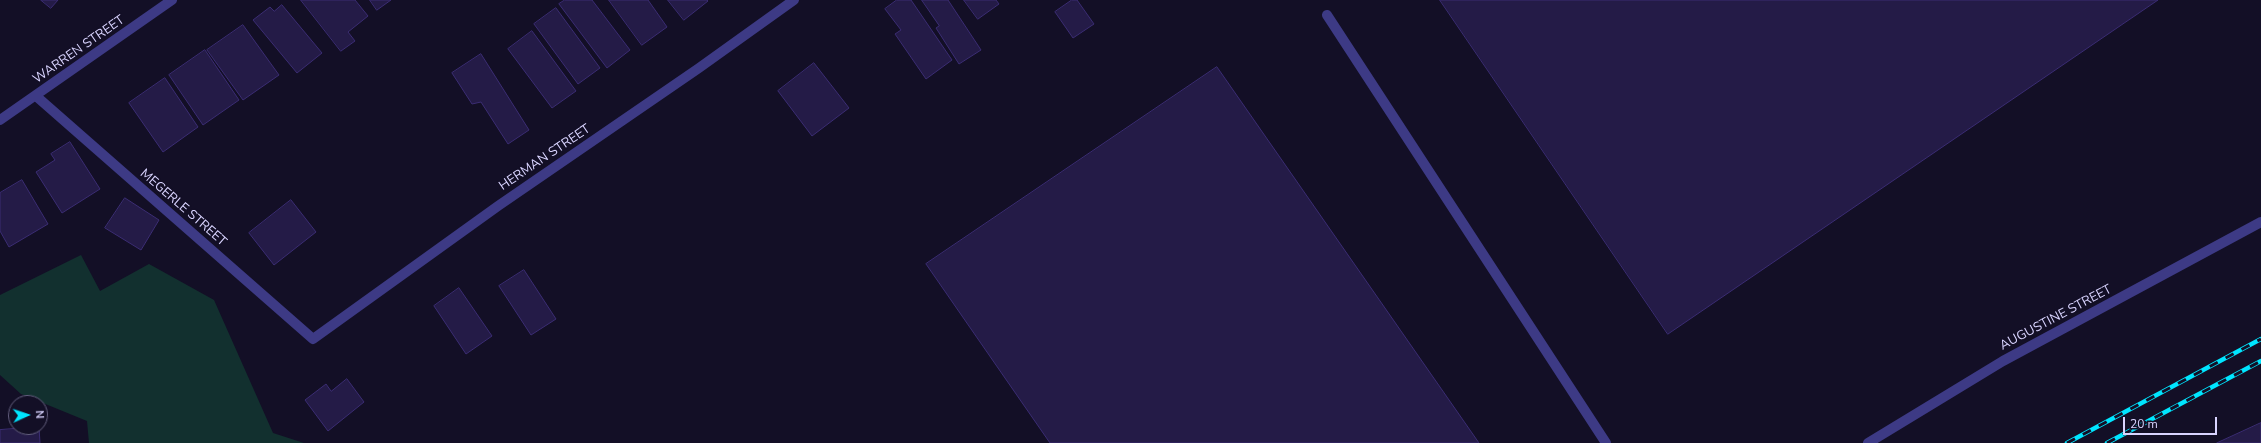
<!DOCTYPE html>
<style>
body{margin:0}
#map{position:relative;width:2261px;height:443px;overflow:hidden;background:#130f26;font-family:"Nunito Sans",sans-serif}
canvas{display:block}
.north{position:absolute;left:8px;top:395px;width:40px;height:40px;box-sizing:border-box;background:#130f26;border:1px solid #625e7d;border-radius:50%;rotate:87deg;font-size:11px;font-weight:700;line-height:16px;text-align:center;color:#d9d4ff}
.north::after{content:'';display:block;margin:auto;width:14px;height:18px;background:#00e5ff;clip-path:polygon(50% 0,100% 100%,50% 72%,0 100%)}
.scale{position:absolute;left:2123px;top:417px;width:94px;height:18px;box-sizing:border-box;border:2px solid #d9d4ff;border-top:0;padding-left:5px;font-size:12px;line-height:14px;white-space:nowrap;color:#d9d4ff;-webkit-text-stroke:3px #130f26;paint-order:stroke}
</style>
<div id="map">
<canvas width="2261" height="443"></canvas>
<div class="north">N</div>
<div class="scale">20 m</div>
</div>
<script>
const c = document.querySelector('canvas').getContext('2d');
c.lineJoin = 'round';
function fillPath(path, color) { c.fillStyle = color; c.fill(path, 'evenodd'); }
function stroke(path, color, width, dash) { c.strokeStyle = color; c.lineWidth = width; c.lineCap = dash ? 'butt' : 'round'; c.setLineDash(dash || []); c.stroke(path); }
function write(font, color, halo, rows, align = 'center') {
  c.font = font + ' "Nunito Sans",sans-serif'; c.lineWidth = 3; c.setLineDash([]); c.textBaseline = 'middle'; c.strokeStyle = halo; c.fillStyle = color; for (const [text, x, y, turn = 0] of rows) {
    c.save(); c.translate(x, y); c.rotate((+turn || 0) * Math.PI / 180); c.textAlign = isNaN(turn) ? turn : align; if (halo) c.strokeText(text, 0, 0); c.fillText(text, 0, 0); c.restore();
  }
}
const green = new Path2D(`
 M81,255L100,291L149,264L214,300L273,433L304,443H89L87,421L21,394L0,375V295Z`);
const building = new Path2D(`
 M41,0H58L51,8Z
 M301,0H355L368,16L348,32L355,41L341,51Z
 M370,0H391L377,10Z
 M565,0H592L630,50L607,68L559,4Z
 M609,0H648L667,27L642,45Z
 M668,0H707L708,1L684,20Z
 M897,0H911L952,60L926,79L895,34L901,30L885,9Z
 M922,0H948L981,50L959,64L936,28L939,26Z
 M964,0H996L999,4L978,19Z
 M1072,0H1077L1094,24L1073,38L1055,12Z
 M1440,0H2158L1668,334Z
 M282,5L322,53L297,73L253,20L270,7L274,11Z
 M556,8L600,68L578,84L534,24Z
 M243,25L279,75L243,100L207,50Z
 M532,31L576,91L552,108L508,49Z
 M205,50L239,100L203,125L169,75Z
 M481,54L529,130L508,144L481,102L472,104L452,73Z
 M814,63L849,108L812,136L778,91Z
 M1217,67L1479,443H1050L926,264Z
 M165,78L198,127L163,152L129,103Z
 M70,142L100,189L62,213L36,172L55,160L51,154Z
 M22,180L48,224L9,247L0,231V193Z
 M125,198L159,220L141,250L105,228Z
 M291,200L316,232L274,265L249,233Z
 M524,270L556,319L531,335L499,286Z
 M459,288L492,336L466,354L434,306Z
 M347,379L364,402L328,431L305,400L326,384L331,391Z
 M2261,423V443H2217Z
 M39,427L40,443H0V430Z`);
const minor = new Path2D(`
 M1327,15L1606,443
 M36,96L313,339L498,206L699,68L794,0
 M0,120L172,0
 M1868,443L2003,361L2261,222`);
const rail = new Path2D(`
 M2067,443L2261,339
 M2107,443L2261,361`);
const streetNames = [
 ["WARREN STREET",79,50,-35],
 ["HERMAN STREET",545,158,-34],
 ["MEGERLE STREET",183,208,41],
 ["AUGUSTINE STREET",2056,318,-28]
];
fillPath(green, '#12302f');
fillPath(building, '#241b47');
stroke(building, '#3b2d73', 1);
stroke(minor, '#3d3a85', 10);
stroke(rail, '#00e5ff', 4.5);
stroke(rail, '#130f26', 3, [9]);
write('13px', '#d9d4ff', '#130f26', streetNames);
</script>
